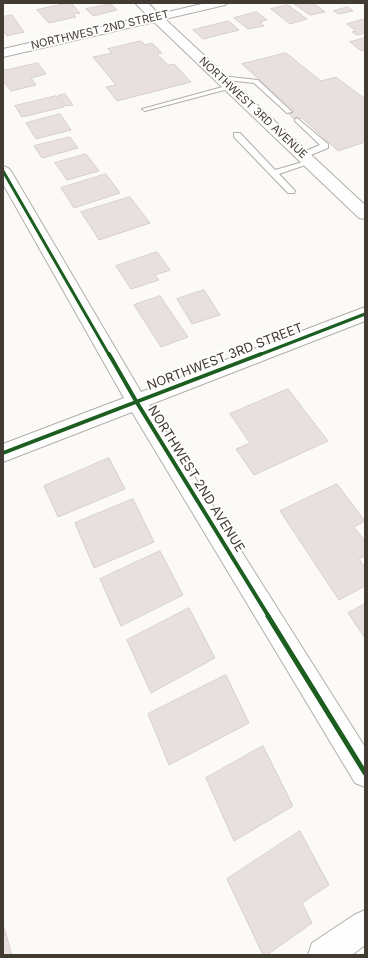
<!DOCTYPE html>
<style>
body{margin:0}
#map{position:relative;width:368px;height:958px;overflow:hidden;background:#fcfaf7;font-family:Inter,sans-serif}
canvas{display:block}
.frame{position:absolute;inset:0;border:4px solid #423b33;pointer-events:none}
</style>
<div id="map">
<canvas width="368" height="958"></canvas>
<div class="frame"></div>
</div>
<script>
const c = document.querySelector('canvas').getContext('2d');
c.lineJoin = 'round';
function fillPath(path, color) { c.fillStyle = color; c.fill(path, 'evenodd'); }
function stroke(path, color, width, dash) { c.strokeStyle = color; c.lineWidth = width; c.lineCap = dash ? 'butt' : 'round'; c.setLineDash(dash || []); c.stroke(path); }
function write(font, color, halo, rows, align = 'center') {
  c.font = font + ' Inter,sans-serif'; c.lineWidth = 3.5; c.setLineDash([]); c.textBaseline = 'middle'; c.strokeStyle = halo; c.fillStyle = color; for (const [text, x, y, turn = 0] of rows) {
    c.save(); c.translate(x, y); c.rotate((+turn || 0) * Math.PI / 180); c.textAlign = isNaN(turn) ? turn : align; if (halo) c.strokeText(text, 0, 0); c.fillText(text, 0, 0); c.restore();
  }
}
const building = new Path2D(`
 M68,3H71L80,13L73,14L76,17L49,23L37,10Z
 M293,3H313L325,12L310,15Z
 M111,4L117,10L93,16L86,9Z
 M288,5L307,19L290,24L271,9Z
 M348,7L353,11L339,14L334,11Z
 M257,12L267,20L260,22L264,26L248,29L234,18Z
 M12,15L24,32L7,36L3,30V17Z
 M365,19V33L357,35L352,32L356,31L347,24Z
 M229,21L239,30L203,39L193,30Z
 M365,38V50L361,51L350,42Z
 M141,41L145,45L152,43L162,53L157,54L168,65L174,64L191,82L117,101L106,87L116,85L93,57L112,53L108,49Z
 M286,53L321,81L336,77L365,99V142L338,151L302,118L295,120L287,112L294,111L242,64Z
 M38,63L46,74L31,78L36,85L11,91L3,81V71Z
 M65,94L73,105L65,106L58,96Z
 M56,96L64,107L22,117L15,106Z
 M60,114L71,130L36,139L26,123Z
 M70,137L78,148L42,158L34,146Z
 M86,154L99,171L67,180L55,163Z
 M106,174L120,193L74,208L61,188Z
 M130,197L150,223L99,240L81,212Z
 M157,252L170,270L155,275L159,280L131,289L116,266Z
 M204,290L220,315L192,324L177,299Z
 M160,296L188,337L161,347L134,305Z
 M288,389L328,441L254,475L236,449L250,443L230,414Z
 M109,458L125,489L58,517L44,486Z
 M337,484L365,521L354,527L365,541V556L359,559L365,568V586L339,600L280,511Z
 M133,499L154,542L94,568L75,523Z
 M160,551L183,595L121,626L100,579Z
 M365,604V638L348,613Z
 M189,608L215,658L151,693L127,640Z
 M226,675L249,723L169,765L148,714Z
 M263,746L293,806L234,841L206,778Z
 M300,831L329,885L302,903L312,923L267,955H263L227,879Z
 M3,924L12,955H3Z`);
const service = new Path2D(`
 M221,76L258,80L292,112L287,113L254,83L219,79L218,78Z
 M230,85L232,86V88L145,111L142,109Z
 M297,118L328,144V148L306,157H300V153L320,145L295,121V119Z
 M234,133H240L275,170L310,160L314,162L279,174L295,191L294,193H288L234,137Z`);
const minor = new Path2D(`
 M135,3H148L159,14L206,3H227L225,5L165,19L365,205V219L359,218L154,22L3,57V49L148,16Z
 M3,166L8,168L11,171L141,392L365,307V321L149,405L365,747V787L355,783L132,412L3,462V444L124,398L3,184Z
 M365,910V945L352,955H308L312,943L354,915Z`);
const cyclewayFar2 = new Path2D(`
 M3,171L109,355
 M259,355L365,314`);
const cyclewayFar1 = new Path2D(`
 M109,354L136,401L269,617
 M3,453L261,354`);
const cycleway = new Path2D(`
 M268,616L365,773`);
const farStreetnames = [
 ["NORTHWEST 2ND STREET",100,30,-13],
 ["NORTHWEST 3RD AVENUE",253,108,43]
];
const streetNames = [
 ["NORTHWEST 3RD STREET",225,357,-21],
 ["NORTHWEST 2ND AVENUE",196,479,58]
];
fillPath(building, '#e7e0de');
stroke(building, '#d6cfce', 1);
stroke(service, '#b2aea9', 2);
stroke(minor, '#b2aea9', 2);
fillPath(service, '#fffefe');
fillPath(minor, '#fffefe');
stroke(cyclewayFar2, '#1b5e20', 3);
stroke(cyclewayFar1, '#1b5e20', 4);
stroke(cycleway, '#1b5e20', 5);
write('11px', '#423b33', '#fff', farStreetnames);
write('13px', '#423b33', '#fff', streetNames);
</script>
